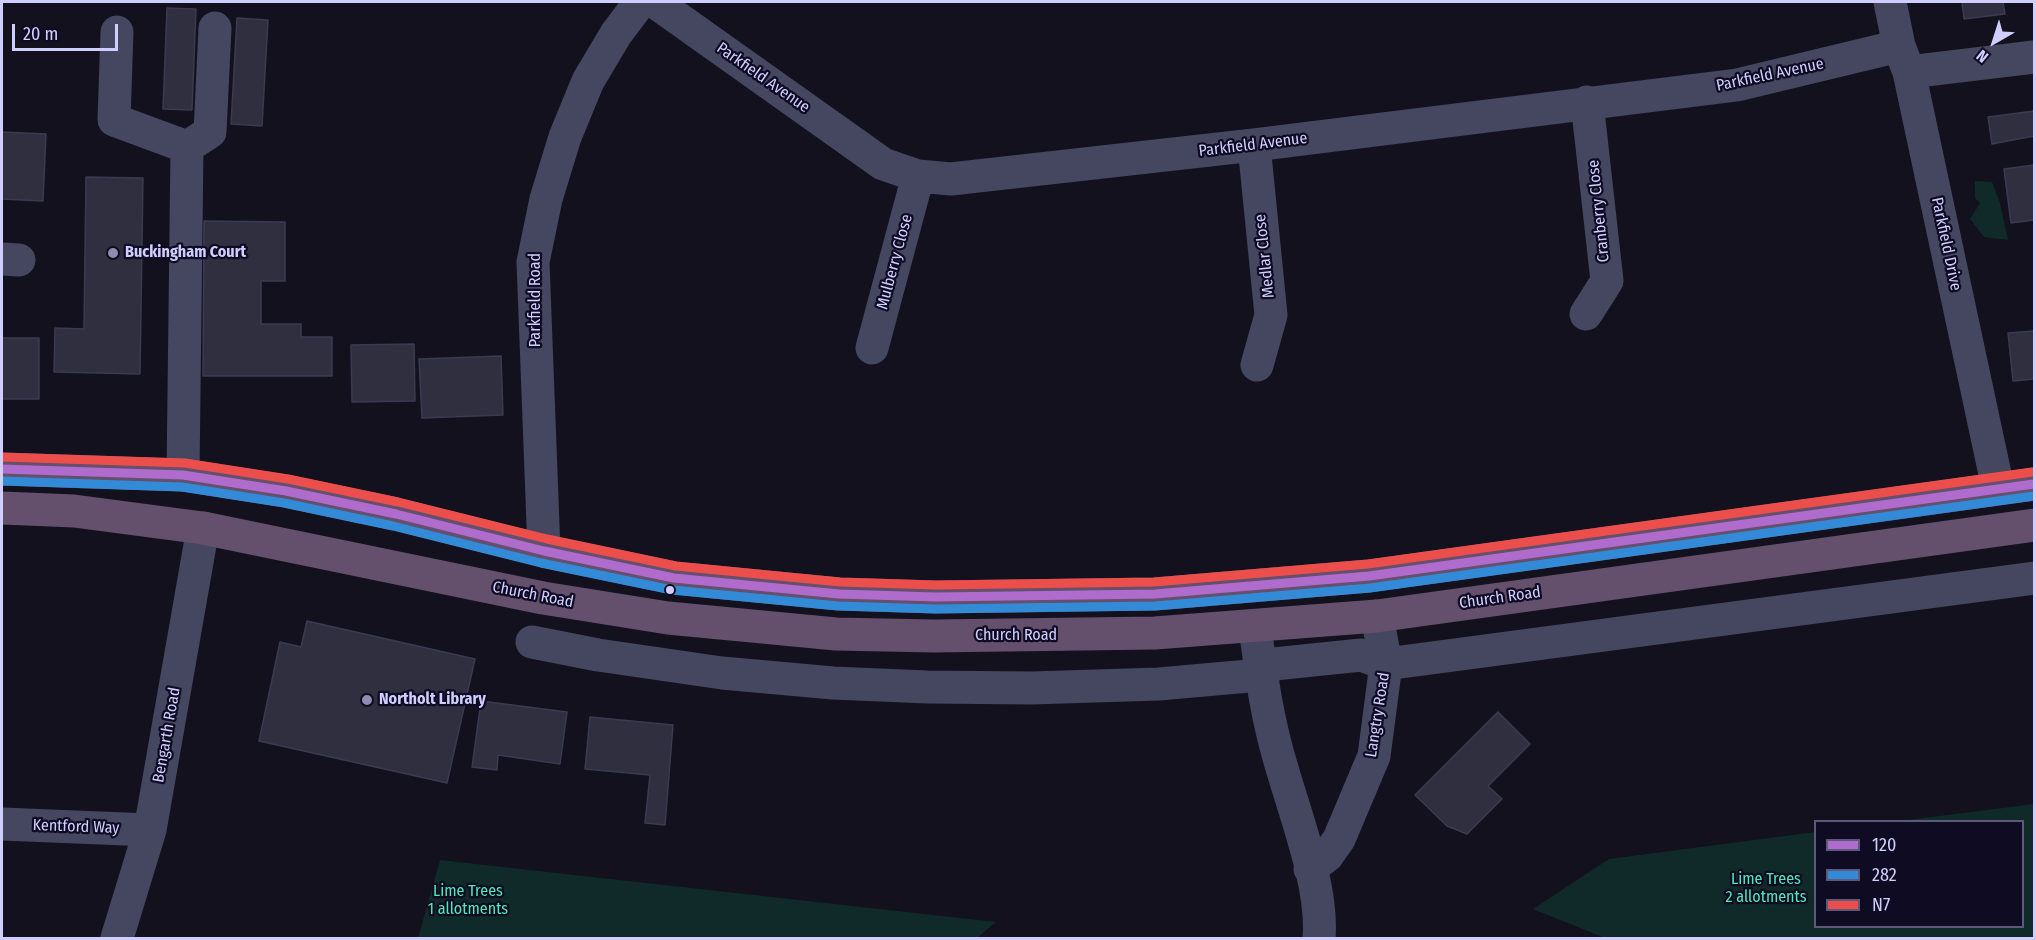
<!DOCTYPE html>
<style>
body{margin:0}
#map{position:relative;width:2036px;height:940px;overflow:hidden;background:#12111d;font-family:"Fira Sans Condensed",sans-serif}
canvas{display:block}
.frame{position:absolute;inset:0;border:3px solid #d0ceff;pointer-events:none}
.legend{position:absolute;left:1814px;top:820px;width:210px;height:108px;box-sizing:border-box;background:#0e0b23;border:2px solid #5c597b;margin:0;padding:8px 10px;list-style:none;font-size:18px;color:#d0ceff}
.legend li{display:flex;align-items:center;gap:12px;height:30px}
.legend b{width:30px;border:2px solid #5c597b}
.north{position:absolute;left:1964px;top:12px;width:60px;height:60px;-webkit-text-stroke:4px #0e0b23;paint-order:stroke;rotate:219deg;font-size:16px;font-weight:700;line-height:24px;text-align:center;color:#d0ceff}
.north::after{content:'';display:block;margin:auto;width:21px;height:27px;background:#d0ceff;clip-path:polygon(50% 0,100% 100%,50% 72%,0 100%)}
.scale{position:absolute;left:12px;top:24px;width:106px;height:27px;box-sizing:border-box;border:3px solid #d0ceff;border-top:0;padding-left:8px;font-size:18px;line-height:21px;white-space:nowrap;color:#d0ceff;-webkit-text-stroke:4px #0e0b23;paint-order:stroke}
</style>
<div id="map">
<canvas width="2036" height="940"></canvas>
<div class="frame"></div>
<ul class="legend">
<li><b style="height:8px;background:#b06ccc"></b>120</li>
<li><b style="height:8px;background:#338bd7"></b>282</li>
<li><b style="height:8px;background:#ec4f4b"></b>N7</li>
</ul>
<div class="north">N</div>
<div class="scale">20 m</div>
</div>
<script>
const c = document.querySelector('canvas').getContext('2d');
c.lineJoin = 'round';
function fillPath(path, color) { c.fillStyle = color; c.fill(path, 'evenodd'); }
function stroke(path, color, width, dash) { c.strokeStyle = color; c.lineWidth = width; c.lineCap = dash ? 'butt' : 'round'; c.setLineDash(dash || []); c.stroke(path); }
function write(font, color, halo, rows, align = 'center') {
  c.font = font + ' "Fira Sans Condensed",sans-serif'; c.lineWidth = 4.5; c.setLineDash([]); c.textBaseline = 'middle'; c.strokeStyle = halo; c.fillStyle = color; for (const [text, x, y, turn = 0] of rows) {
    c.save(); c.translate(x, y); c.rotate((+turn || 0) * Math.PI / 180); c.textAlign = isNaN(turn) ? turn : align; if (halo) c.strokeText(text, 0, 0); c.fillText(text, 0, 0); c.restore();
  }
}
const green = new Path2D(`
 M1975,181L1992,182L2000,203L2008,240L1984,237L1970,219L1980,203L1975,198Z
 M2034,804V938H1605L1533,909L1609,859L1815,832L1816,926H2022V822L1900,821Z
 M440,860L996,922L977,938H418Z`);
const building = new Path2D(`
 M1962,2H2003L2005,14L1964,19Z
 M167,8L196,9L192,110L163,109Z
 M237,18L268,20L262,126L231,124Z
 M2034,111V136L1992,144L1988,117Z
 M2,132L46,134L43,201L2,199Z
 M2034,165V220L2011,223L2004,169Z
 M86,177L143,178L140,374L54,372L55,328L84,329Z
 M204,221L285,222V281H261V324H301V337H332V376H203Z
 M2034,331V379L2013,381L2008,333Z
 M2,338H39V399H2Z
 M414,344L415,401L352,402L351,345Z
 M501,356L503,415L422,418L419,359Z
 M307,621L475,659L447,783L259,741L280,642L301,647Z
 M481,701L567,712L560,764L498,755L497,770L472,767Z
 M1498,712L1530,744L1488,786L1502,799L1467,834L1447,826L1415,795Z
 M590,717L673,725L665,825L645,823L650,775L585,769Z`);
const minor = new Path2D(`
 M655,2L883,164L918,176L951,179L1254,145L1737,85L1899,46
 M1890,2L1899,46L1909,72L1998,488
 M117,32L114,120L187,147
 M1909,72L2034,57
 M1254,145L1271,315L1257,365
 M187,147L210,132L215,28
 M2,259L19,260
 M1586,314L1607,281L1587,102
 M872,348L918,176
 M183,475L187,147
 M544,551L533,262L546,199L565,137L588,81L616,34L640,2
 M1255,626C1260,666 1265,704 1275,743C1289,800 1324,882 1319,938
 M532,642L598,655L722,673L833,683L927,687L1031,688L1159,684L1260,675L1274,664L1361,655L1386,664L2034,578
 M2,824L150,830
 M1310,869L1327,856L1339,839L1374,756L1386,664L1377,616
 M117,938L150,830L203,528`);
const highway = new Path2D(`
 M2,469L183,475L286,491L396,514L544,551L674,578L839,594L936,597L1155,594L1369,576L2034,484
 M2,508L74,511L203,528L543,598L668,618L836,634L934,636L1155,633L1377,616L2034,525`);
const bus1 = new Path2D(`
 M2,469L183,475L286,491L396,514L544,551L674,578L839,594L936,597L1155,594L1369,576L2034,484`);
const bus2 = new Path2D(`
 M2,481L182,487L284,503L393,526L541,563L672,590L838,606L936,609L1155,606L1370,588L2034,496`);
const bus3 = new Path2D(`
 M2,457L185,463L288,479L398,502L547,539L676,566L840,582L936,585L1154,582L1368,564L2032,472`);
const markers = [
 [113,253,6,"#8e8cb0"],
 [670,590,5,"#d0ceff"],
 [367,700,6,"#8e8cb0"]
];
const streetNames = [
 ["Parkfield Avenue",1770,75,-12],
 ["Parkfield Avenue",763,78,35],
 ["Parkfield Avenue",1253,145,-7],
 ["Cranberry Close",1599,211,-96],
 ["Parkfield Drive",1946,244,78],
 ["Medlar Close",1265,256,-96],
 ["Mulberry Close",895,262,-75],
 ["Parkfield Road",536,300,-90],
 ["Church Road",533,595,11],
 ["Church Road",1500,598,-8],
 ["Church Road",1016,636],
 ["Langtry Road",1378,715,-81],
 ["Bengarth Road",167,735,-80],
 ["Kentford Way",76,827,2]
];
const poiNames = [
 ["Buckingham Court",125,253],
 ["Northolt Library",379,700]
];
const parkNames = [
 ["Lime Trees",1766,880],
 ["2 allotments",1766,898],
 ["Lime Trees",468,892],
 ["1 allotments",468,910]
];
fillPath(green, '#0f2a28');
fillPath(building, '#302f40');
stroke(building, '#3c3a52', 1.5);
stroke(minor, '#45465f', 33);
stroke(highway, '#644f6c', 33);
stroke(bus1, '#b06ccc', 9);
stroke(bus2, '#338bd7', 9);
stroke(bus3, '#ec4f4b', 9);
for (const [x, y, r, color] of markers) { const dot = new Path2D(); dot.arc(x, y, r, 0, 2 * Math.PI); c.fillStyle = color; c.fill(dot); stroke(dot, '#0e0b23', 2); }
write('16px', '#d0ceff', '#0e0b23', streetNames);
write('bold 16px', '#d0ceff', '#0e0b23', poiNames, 'left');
write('16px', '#4eeab7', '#0e0b23', parkNames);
</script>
